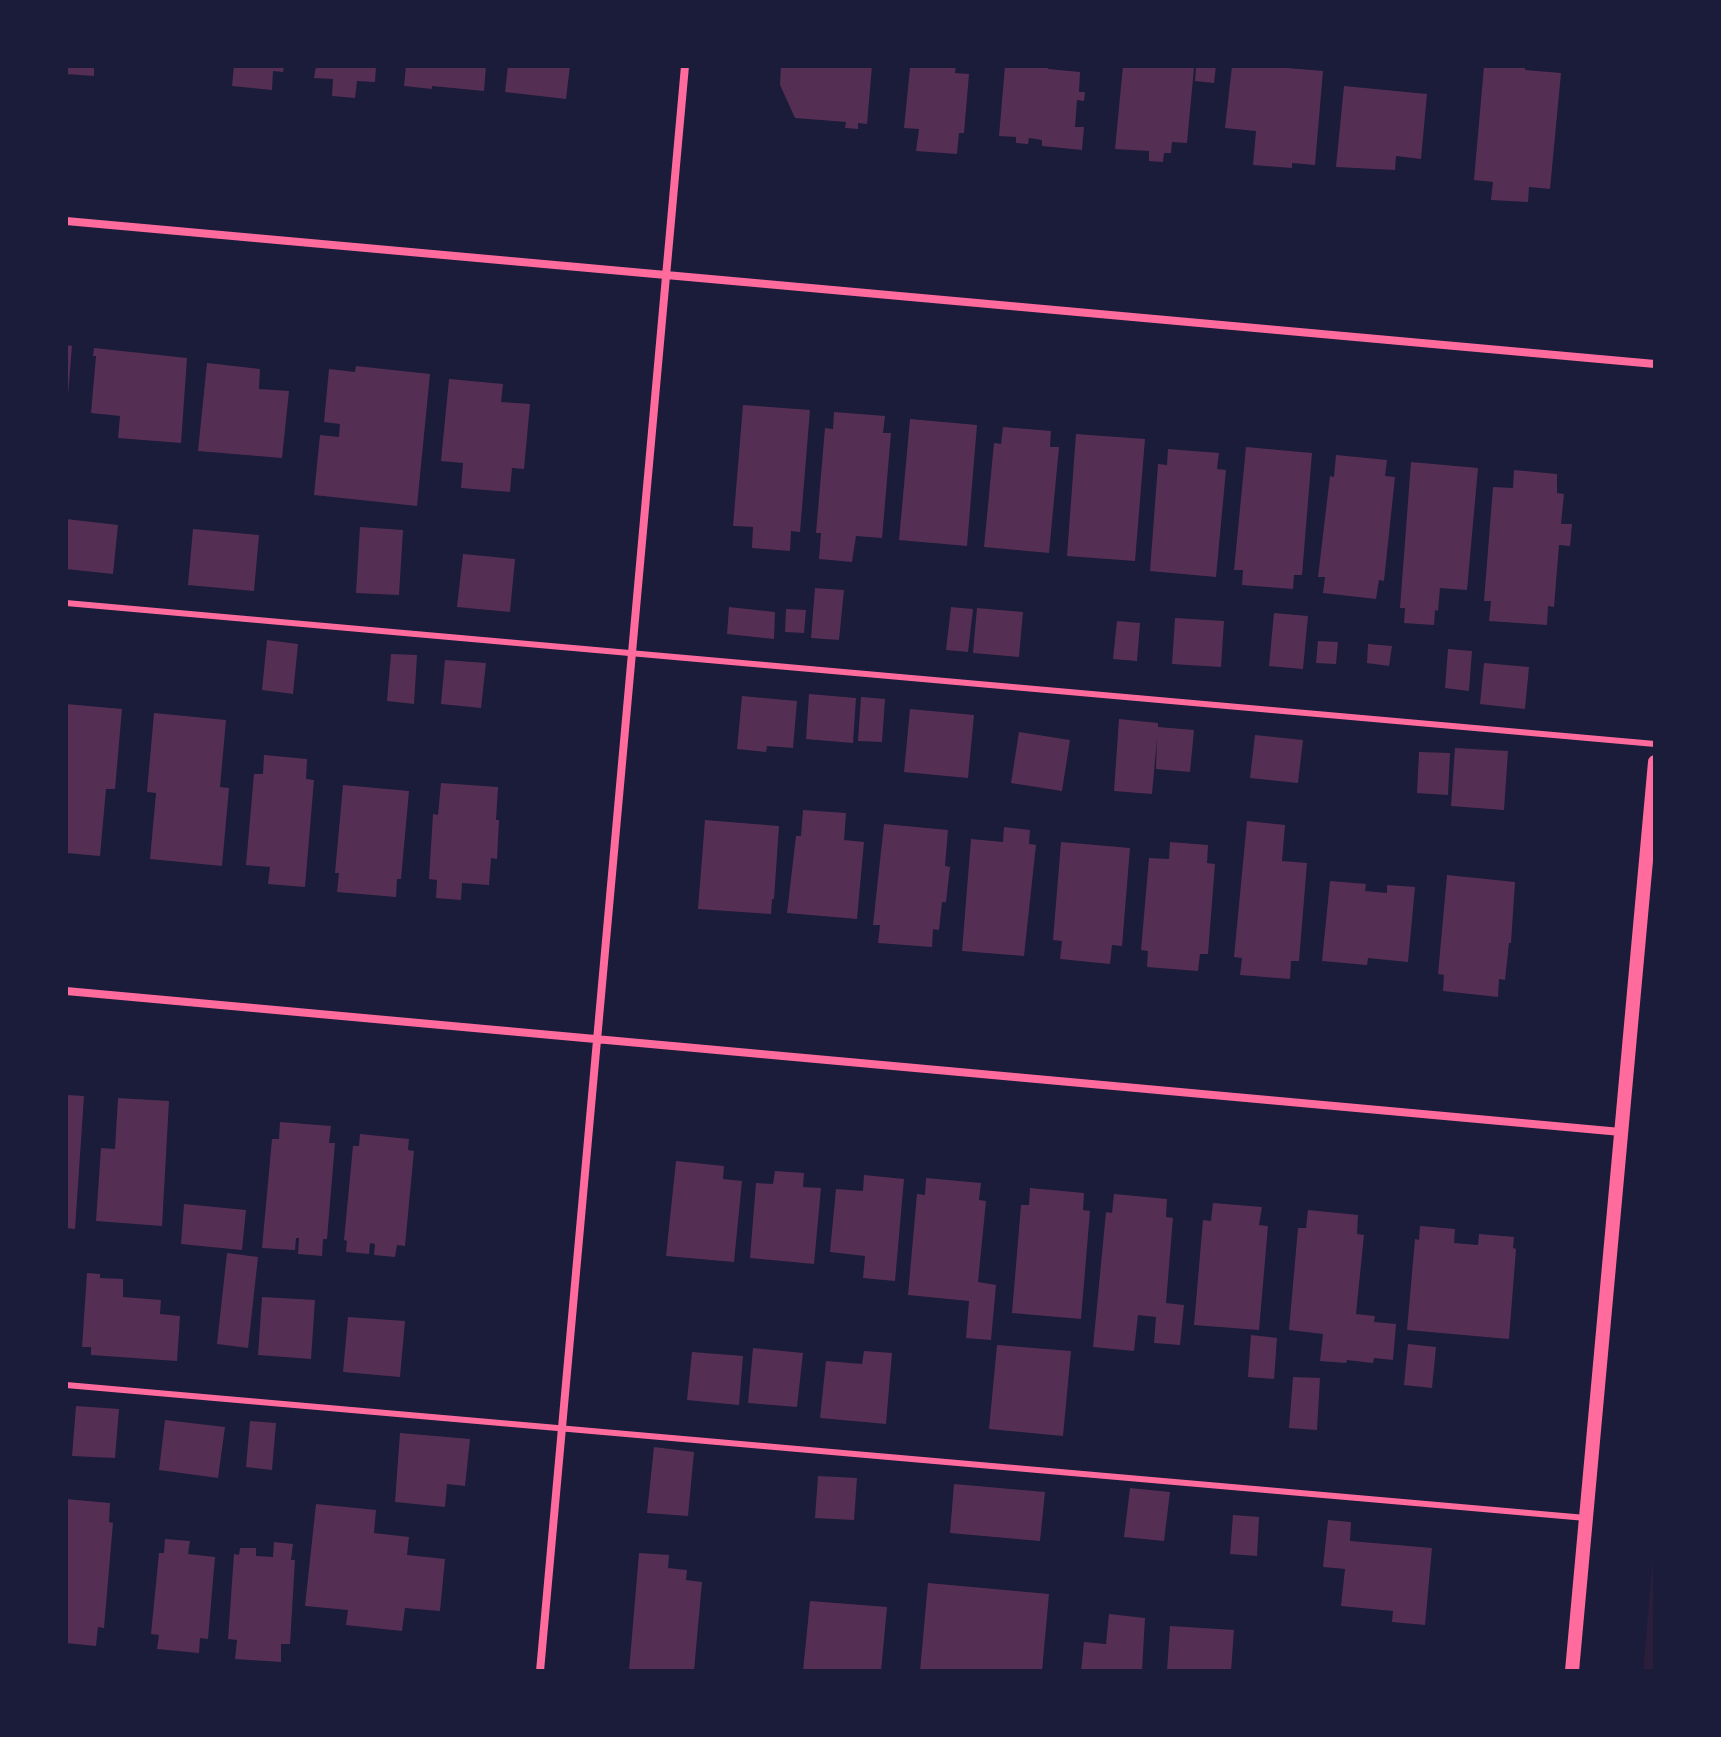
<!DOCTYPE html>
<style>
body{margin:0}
#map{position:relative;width:1721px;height:1737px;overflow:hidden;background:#1b1b3a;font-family:Quicksand,sans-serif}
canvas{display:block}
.frame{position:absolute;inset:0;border:68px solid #1b1b3a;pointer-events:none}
</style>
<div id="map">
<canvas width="1721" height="1737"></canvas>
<div class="frame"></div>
</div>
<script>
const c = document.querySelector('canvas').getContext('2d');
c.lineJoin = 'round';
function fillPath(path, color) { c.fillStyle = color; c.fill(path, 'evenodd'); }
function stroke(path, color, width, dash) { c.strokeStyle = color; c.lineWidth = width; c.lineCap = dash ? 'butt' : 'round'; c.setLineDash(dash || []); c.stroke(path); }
const green = new Path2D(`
 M1655,1534V1671H1643Z`);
const building = new Path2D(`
 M66,66H94V76L66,74Z
 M234,66H284L283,72L273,71L272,90L232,86Z
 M316,66H376L375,82L357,81L355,98L332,96L333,79L314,78Z
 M406,66H486L484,91L432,86V89L404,86Z
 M508,66H570L566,99L505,92Z
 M781,66H872L867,124L858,123V129L845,128L846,122L795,118L780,85Z
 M915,66H956L955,73L969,74L964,133H959L957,154L916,151L919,129L904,128L910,68H914Z
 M1005,66L1038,68V66H1048V69L1080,72L1079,92H1085L1084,101L1077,100L1075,127H1084L1082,150L1042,146V140L1029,138L1028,144L1016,143V137L999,136Z
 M1123,66H1192V68H1194L1187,143L1172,142L1171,153H1164L1163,162L1149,161V151L1115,149Z
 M1196,66H1216L1214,83L1195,81Z
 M1232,66H1264L1323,71L1315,165L1292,163V168L1253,165L1256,131L1225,128Z
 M1484,66H1525V70L1561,73L1550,189L1529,187L1528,202L1491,200L1493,182L1474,180Z
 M1344,86L1427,94L1421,159L1396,156L1395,170L1336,167Z
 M66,345L72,346L68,395H66Z
 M94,348L187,358L181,443L118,438L120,416L91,413L96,356H93Z
 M207,363L260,369L259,389L289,391L282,458L198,451Z
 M356,366L430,374L417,506L314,495L320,435L339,437L340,424L324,422L329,369L355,372Z
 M449,379L503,384L501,402L530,404L524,469L512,468L510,492L461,488L463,463L441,461Z
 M743,405L810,410L800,532L791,531L790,551L752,548L753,527L733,526Z
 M834,412L885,416L883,433H891L882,538L856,536L852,562L819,559L821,533H816L825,428L833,429Z
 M910,419L977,425L967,546L899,540Z
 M1003,427L1051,431L1050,447H1059L1049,553L984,547L994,443L1001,444Z
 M1076,434L1145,439L1135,561L1067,556Z
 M1246,447L1312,453L1302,575H1294L1293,589L1242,585L1243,570H1234Z
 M1168,449L1219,453L1217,469L1226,470L1216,577L1150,571L1158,464L1167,465Z
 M1336,455L1387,460L1385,476L1395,477L1384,581L1379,580L1376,599L1323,593L1325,577H1318L1330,476L1334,477Z
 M1411,462L1478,468L1467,590L1440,588L1438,611L1435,610L1434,625L1404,623L1405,608H1400Z
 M1514,470L1557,474V493L1564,494L1561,524H1572L1570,546L1559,545L1554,607L1548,606L1547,625L1489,621L1491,601H1484L1493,487L1513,488Z
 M66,519L118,525L113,574L66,569Z
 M360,527L403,530L399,595L356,593Z
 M193,529L259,535L254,591L188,585Z
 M463,554L515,559L510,612L457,607Z
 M815,588L844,590L839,640L811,638Z
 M729,607L775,612L774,639L727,634Z
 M951,607L973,609L968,652L946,650Z
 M977,608L1023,612L1019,657L973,653Z
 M786,609L806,610L804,633L785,632Z
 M1274,613L1308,616L1303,669L1269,666Z
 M1175,618L1224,621L1221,667L1172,664Z
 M1117,621L1140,623L1137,661L1113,659Z
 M267,640L298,644L293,694L262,690Z
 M1318,641L1338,642L1336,664L1316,663Z
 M1368,644L1392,646L1389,666L1367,663Z
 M1448,649L1472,651L1469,691L1445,688Z
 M391,654L417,655L414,704L387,701Z
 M445,660L486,663L481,708L441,704Z
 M1484,663L1529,667L1525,709L1480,704Z
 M809,694L856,698L853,743L806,739Z
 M742,696L797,701L793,748L767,746L766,752L737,749Z
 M861,697L885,699L882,742L858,741Z
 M66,704L122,709L115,789H106L100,856L66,853Z
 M910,709L974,715L968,778L904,772Z
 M154,713L226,720L220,787L229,788L222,866L150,859L156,793L147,792Z
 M1119,719L1158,723V727L1194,730L1190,772L1156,769L1157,738L1152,794L1114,791Z
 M1019,732L1070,740L1062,791L1011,783Z
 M1255,735L1303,740L1298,783L1250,778Z
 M1455,748L1508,751L1504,810L1451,806Z
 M1419,752L1450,753L1448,795L1417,793Z
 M264,755L307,759L306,779L314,780L305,887L268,884L270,867L246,865L254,774H263Z
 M441,783L498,787L496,820H499L497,859L491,858L489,885L462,883L461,900L436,898L437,880L429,879L433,814L438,815Z
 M343,785L409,791L401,879H397L396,897L337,892L339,873H335Z
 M803,810L846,813L844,840L864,842L857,919L787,913L796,836H801Z
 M705,820L779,826L774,899H772L771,914L698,909Z
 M1247,821L1285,825L1282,861L1307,863L1299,961H1291L1290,979L1240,975L1242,958L1234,957Z
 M884,824L948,830L945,866L950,867L946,902H942L939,930L933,929L932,947L878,943L880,925H873Z
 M1004,827L1030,830L1029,844L1036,845L1024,956L962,951L971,839L1003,842Z
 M1061,842L1130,848L1122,946L1112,945L1110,964L1060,959L1062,941L1053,940Z
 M1170,842L1208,845L1207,863L1215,864L1208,954H1200L1198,971L1147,967L1148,951L1141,950L1149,858L1169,859Z
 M1447,875L1515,882L1511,943H1509L1505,980L1499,979L1498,997L1443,991L1444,975L1438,974Z
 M1330,881L1366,884L1365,891L1387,893V885L1415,887L1408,962L1368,958L1367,965L1322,961Z
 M66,1095L84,1096L75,1229L66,1228Z
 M118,1098L169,1101L162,1226L96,1221L101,1148L115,1149Z
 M280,1122L331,1126L329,1143H335L327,1239H323L322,1256L298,1254L299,1238H296L295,1250L262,1248L272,1139H279Z
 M360,1134L409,1139L408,1150L414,1151L405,1246L397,1245L395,1257L374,1255L375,1244L370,1243L369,1254L346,1252L347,1241L344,1240L353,1146H359Z
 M676,1161L724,1166L723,1179L742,1181L734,1262L666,1256Z
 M775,1171L804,1173L803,1187L821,1188L814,1264L750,1258L756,1183L773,1184Z
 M864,1175L904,1179L895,1281L863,1278L865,1256L830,1252L836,1189L863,1191Z
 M926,1178L981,1183L979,1200L986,1201L978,1282L996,1285L991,1340L966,1338L969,1301L908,1295L917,1194L925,1195Z
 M1030,1188L1084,1193L1083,1210L1090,1211L1081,1319L1012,1313L1021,1205H1029Z
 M1114,1194L1167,1199L1166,1217L1173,1218L1166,1303L1184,1305L1180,1345L1154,1343L1156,1317L1138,1315L1134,1351L1093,1347L1106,1212L1112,1213Z
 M1213,1203L1262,1207L1259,1225L1268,1226L1259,1330L1194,1325L1203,1220L1211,1221Z
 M184,1204L246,1210L242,1250L181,1244Z
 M1308,1210L1358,1215L1357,1234L1364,1235L1356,1314L1375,1316L1374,1322L1396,1324L1393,1360L1374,1358L1373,1363L1347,1360L1346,1363L1320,1361L1323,1334L1289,1330L1298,1228H1306Z
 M1420,1226L1455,1229L1454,1243L1478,1245L1479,1234L1514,1237L1513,1248L1516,1249L1509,1339L1407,1330L1415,1239L1419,1240Z
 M227,1253L258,1257L248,1348L217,1344Z
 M87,1273L100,1274V1278L123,1279V1297L161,1300L160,1314L180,1316L177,1361L91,1355V1347H82Z
 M262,1297L315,1300L311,1359L258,1355Z
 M348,1317L405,1321L400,1377L343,1372Z
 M1251,1335L1277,1338L1274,1379L1248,1377Z
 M1408,1344L1436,1347L1432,1388L1404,1385Z
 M997,1345L1071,1351L1063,1436L989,1429Z
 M753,1348L803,1353L797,1407L748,1403Z
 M864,1351L892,1353L886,1424L820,1418L826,1361L862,1364Z
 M692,1352L743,1356L739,1405L687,1400Z
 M1293,1377L1320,1378L1317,1430L1289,1428Z
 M76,1406L119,1409L115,1458L72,1456Z
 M165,1420L225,1427L218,1478L159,1470Z
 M250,1421L276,1423L272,1470L246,1467Z
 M400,1433L470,1439L465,1486L447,1484L445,1507L395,1502Z
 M654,1447L694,1452L688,1516L647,1513Z
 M818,1476L857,1478L854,1520L815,1518Z
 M954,1484L1045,1492L1040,1541L950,1533Z
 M1130,1488L1170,1492L1164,1541L1124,1537Z
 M66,1499L110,1503L109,1522L113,1523L104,1628L98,1627L96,1646L66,1643Z
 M316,1504L376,1510L374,1533L409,1537L407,1555L445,1559L440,1611L405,1608L402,1631L346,1625L348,1610L305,1606Z
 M1233,1515L1259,1517L1257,1556L1230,1554Z
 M1328,1520L1351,1522L1350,1541L1432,1548L1425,1625L1392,1622L1393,1611L1341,1606L1345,1569L1323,1567Z
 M165,1539L190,1541L188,1554L215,1557L208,1639L200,1638L199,1653L157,1649L159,1635L151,1634L159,1553H164Z
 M274,1542L293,1544L291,1560H295L290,1644H281V1662L235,1659L237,1640L228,1639L234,1554L239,1555L240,1548H256V1556L273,1557Z
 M639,1553L669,1555L668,1568L687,1570L686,1580L702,1582L694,1671H629Z
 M928,1583L1049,1594L1042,1671H920Z
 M810,1601L887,1607L881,1671H803Z
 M1109,1614L1145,1618L1142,1671H1081L1084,1642L1106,1644Z
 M1170,1626L1234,1630L1231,1671H1167Z`);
const service = new Path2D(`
 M66,603L1655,744
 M66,1385L1586,1518`);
const minor = new Path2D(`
 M66,221L1655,364
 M66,991L1621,1132
 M540,1671L685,66`);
const tertiary = new Path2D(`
 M1572,1671L1655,762`);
fillPath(green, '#2a1e3b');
fillPath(building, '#542f53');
stroke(service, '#ff6b9d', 6);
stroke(minor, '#ff6b9d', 8);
stroke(tertiary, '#ff6b9d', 14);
</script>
